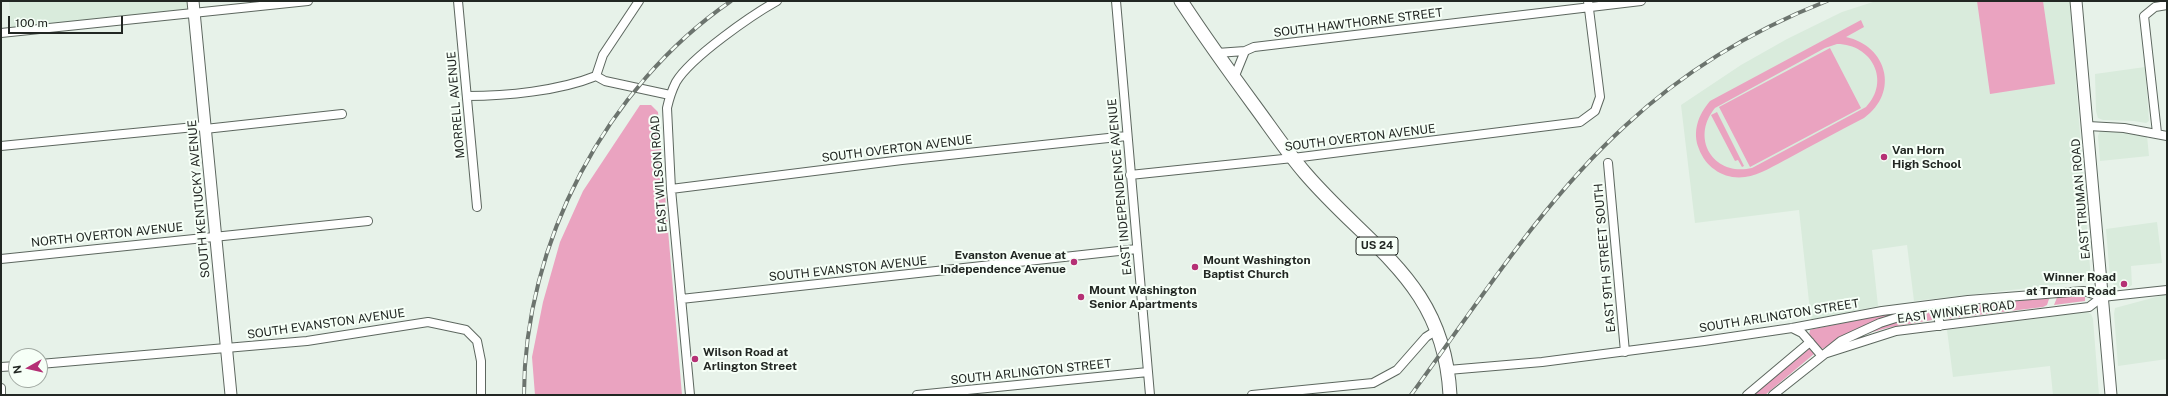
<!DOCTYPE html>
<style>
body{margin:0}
#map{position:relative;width:2168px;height:396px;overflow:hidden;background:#e7f2e9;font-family:"Public Sans",sans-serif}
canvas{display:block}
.frame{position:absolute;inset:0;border:2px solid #222723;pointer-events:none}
.north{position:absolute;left:8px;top:348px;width:40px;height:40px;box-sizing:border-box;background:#f6fff7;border:1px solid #a1a9a2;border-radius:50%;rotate:262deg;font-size:11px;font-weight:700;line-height:16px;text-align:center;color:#222723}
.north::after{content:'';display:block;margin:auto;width:14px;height:18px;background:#b53075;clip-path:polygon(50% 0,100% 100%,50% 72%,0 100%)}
.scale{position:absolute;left:8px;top:16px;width:115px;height:18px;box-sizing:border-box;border:2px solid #222723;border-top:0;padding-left:5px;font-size:12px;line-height:14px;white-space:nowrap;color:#222723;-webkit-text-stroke:3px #f6fff7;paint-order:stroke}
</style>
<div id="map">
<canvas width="2168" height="396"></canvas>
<div class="frame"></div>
<div class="north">N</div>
<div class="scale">100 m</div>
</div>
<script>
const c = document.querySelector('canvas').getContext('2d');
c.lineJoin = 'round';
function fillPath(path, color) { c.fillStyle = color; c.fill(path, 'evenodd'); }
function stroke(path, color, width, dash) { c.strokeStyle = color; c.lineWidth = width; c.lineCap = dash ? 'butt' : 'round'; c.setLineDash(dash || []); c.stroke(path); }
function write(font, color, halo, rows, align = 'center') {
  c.font = font + ' "Public Sans",sans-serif'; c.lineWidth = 4; c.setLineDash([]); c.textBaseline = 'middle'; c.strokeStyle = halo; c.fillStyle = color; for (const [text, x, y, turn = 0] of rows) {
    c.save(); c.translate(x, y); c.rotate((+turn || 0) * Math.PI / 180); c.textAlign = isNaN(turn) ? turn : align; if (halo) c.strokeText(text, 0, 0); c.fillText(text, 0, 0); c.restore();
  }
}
const built = new Path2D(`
 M9,1H190L191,5L185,10L11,29Z
 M1876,1H2070L2091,281L1914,301L1907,245L1872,250L1878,306L1811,320L1799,210L1695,223L1681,105L1741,65L1787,39L1842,12Z
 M2145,67L2149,121L2146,123L2134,121L2103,120L2098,118L2096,111L2095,74Z
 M2105,130L2147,136L2149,156L2100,161L2098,136L2100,131Z
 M2157,222L2162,263L2131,266L2132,285L2129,287L2119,288L2114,285L2110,278L2106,229Z
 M2167,294V359L2118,366L2114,314L2115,308Z
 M2087,312L2091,314L2093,319L2099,395H2053L2050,366L1953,377L1947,330Z`);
const green = new Path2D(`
 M1977,1H2043L2055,84L1990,94Z
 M1861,20L1864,27L1846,37C1887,46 1900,92 1864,118C1839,131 1814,144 1789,158C1775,165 1760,175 1745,177C1725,180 1706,168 1699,149C1692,132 1698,115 1710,101ZM1837,44C1872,44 1891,81 1866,107L1752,168C1713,177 1690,138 1715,108L1825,48Z
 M1830,48L1861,108L1750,167L1719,107Z
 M640,105H651L658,112L682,395H535L532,357L543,302L560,242L583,191Z
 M1717,112L1744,166L1742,167L1738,160L1735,161L1711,115Z
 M2058,295L2085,297V301L2054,305Z
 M2050,296L2047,305L2043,307L1945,319L1943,316V309Z
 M1913,309L1863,327L1822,349H1820L1809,336L1810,330L1813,329Z
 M1932,311L1934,320H1932L1891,327L1865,334L1873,329Z
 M1810,348L1814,354L1765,395H1752Z`);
const street = new Path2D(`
 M458,1L477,207
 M1116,1L1150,395
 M1,33L308,1
 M1217,53L1245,51L1254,47L1641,1
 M596,76L603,55L639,1
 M1234,78L1245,51
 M467,96C506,96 559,91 596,76L605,81L670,95
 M2088,126L2124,128L2167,136
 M205,129L342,114
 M2157,133L2144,16L2155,7L2167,5
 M1,146L205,126
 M1608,163L1625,352
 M1130,175L1293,158L1580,122L1595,111L1600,97L1588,1
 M671,189L902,160L1127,136
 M1,259L368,221
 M681,299L1137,249
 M1936,304L1940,326
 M1792,328L1802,333L1821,355
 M1821,355L1896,331L2089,307L2102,297L2167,290
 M40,364L307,341L428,322L466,330L477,341L481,361V395
 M1,367L16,366
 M1448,370L1542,362L1704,341L1792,328L1882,311L1968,300L2084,291L2102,297
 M1,388V395
 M690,395L671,189L667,108C669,99 672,90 676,82C691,57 752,15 777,1
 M917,395L1148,372
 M1252,395L1373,383L1397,370L1426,337L1437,330
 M1747,395L1810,342
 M1773,395L1841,341L1880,323L1921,310`);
const secondary = new Path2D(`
 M193,1L231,395
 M2076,1L2111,395`);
const primary = new Path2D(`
 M1181,1C1204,36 1229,71 1254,105C1271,128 1287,152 1305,173C1370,249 1444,282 1450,395`);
const rail = new Path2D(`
 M524,395C524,243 606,87 731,1
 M1411,395C1478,303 1541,203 1625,126C1683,72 1753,30 1827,1`);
const markers = [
 [1884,157,4,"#b53075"],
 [1074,262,4,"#b53075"],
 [1195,267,4,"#b53075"],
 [2124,284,4,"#b53075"],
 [1081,297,4,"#b53075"],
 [695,359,4,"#b53075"]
];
const shields = [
 [1377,246,42]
];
const shieldNames = [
 ["US 24",1377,246]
];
const streetNames = [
 ["SOUTH HAWTHORNE STREET",1358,23,-7],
 ["MORRELL AVENUE",456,105,-95],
 ["SOUTH OVERTON AVENUE",1360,138,-7],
 ["SOUTH OVERTON AVENUE",897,149,-7],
 ["EAST WILSON ROAD",659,174,-94],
 ["EAST INDEPENDENCE AVENUE",1120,187,-95],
 ["SOUTH KENTUCKY AVENUE",199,199,-95],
 ["EAST TRUMAN ROAD",2081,199,-95],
 ["NORTH OVERTON AVENUE",107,235,-6],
 ["EAST 9TH STREET SOUTH",1605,258,-95],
 ["SOUTH EVANSTON AVENUE",848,269,-6],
 ["EAST WINNER ROAD",1956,312,-7],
 ["SOUTH ARLINGTON STREET",1779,316,-9],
 ["SOUTH EVANSTON AVENUE",326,324,-8],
 ["SOUTH ARLINGTON STREET",1031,372,-6]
];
const poiNames = [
 ["Van Horn",1892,150],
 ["High School",1892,164],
 ["Evanston Avenue at",1066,255,"right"],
 ["Independence Avenue",1066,269,"right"],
 ["Mount Washington",1203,260],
 ["Baptist Church",1203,274],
 ["Winner Road",2116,277,"right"],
 ["at Truman Road",2116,291,"right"],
 ["Mount Washington",1089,290],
 ["Senior Apartments",1089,304],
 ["Wilson Road at",703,352],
 ["Arlington Street",703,366]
];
fillPath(built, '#d9ebdc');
fillPath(green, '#eaa3c0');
stroke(street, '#5d675f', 10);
stroke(secondary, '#5d675f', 13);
stroke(primary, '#5d675f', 15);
stroke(street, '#fff', 8);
stroke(secondary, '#fff', 11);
stroke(primary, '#fff', 13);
stroke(rail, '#6c746e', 4);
stroke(rail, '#f6fff7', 2.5, [8]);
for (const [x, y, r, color] of markers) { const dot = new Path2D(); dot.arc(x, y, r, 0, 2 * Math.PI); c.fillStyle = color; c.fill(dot); stroke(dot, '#f6fff7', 1.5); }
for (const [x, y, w] of shields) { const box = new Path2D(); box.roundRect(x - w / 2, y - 9, w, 18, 3); c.fillStyle = '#f6fff7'; c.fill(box); stroke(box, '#222723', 1); }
write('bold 11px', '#222723', null, shieldNames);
write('12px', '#222723', '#f6fff7', streetNames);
write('bold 12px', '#222723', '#f6fff7', poiNames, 'left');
</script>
